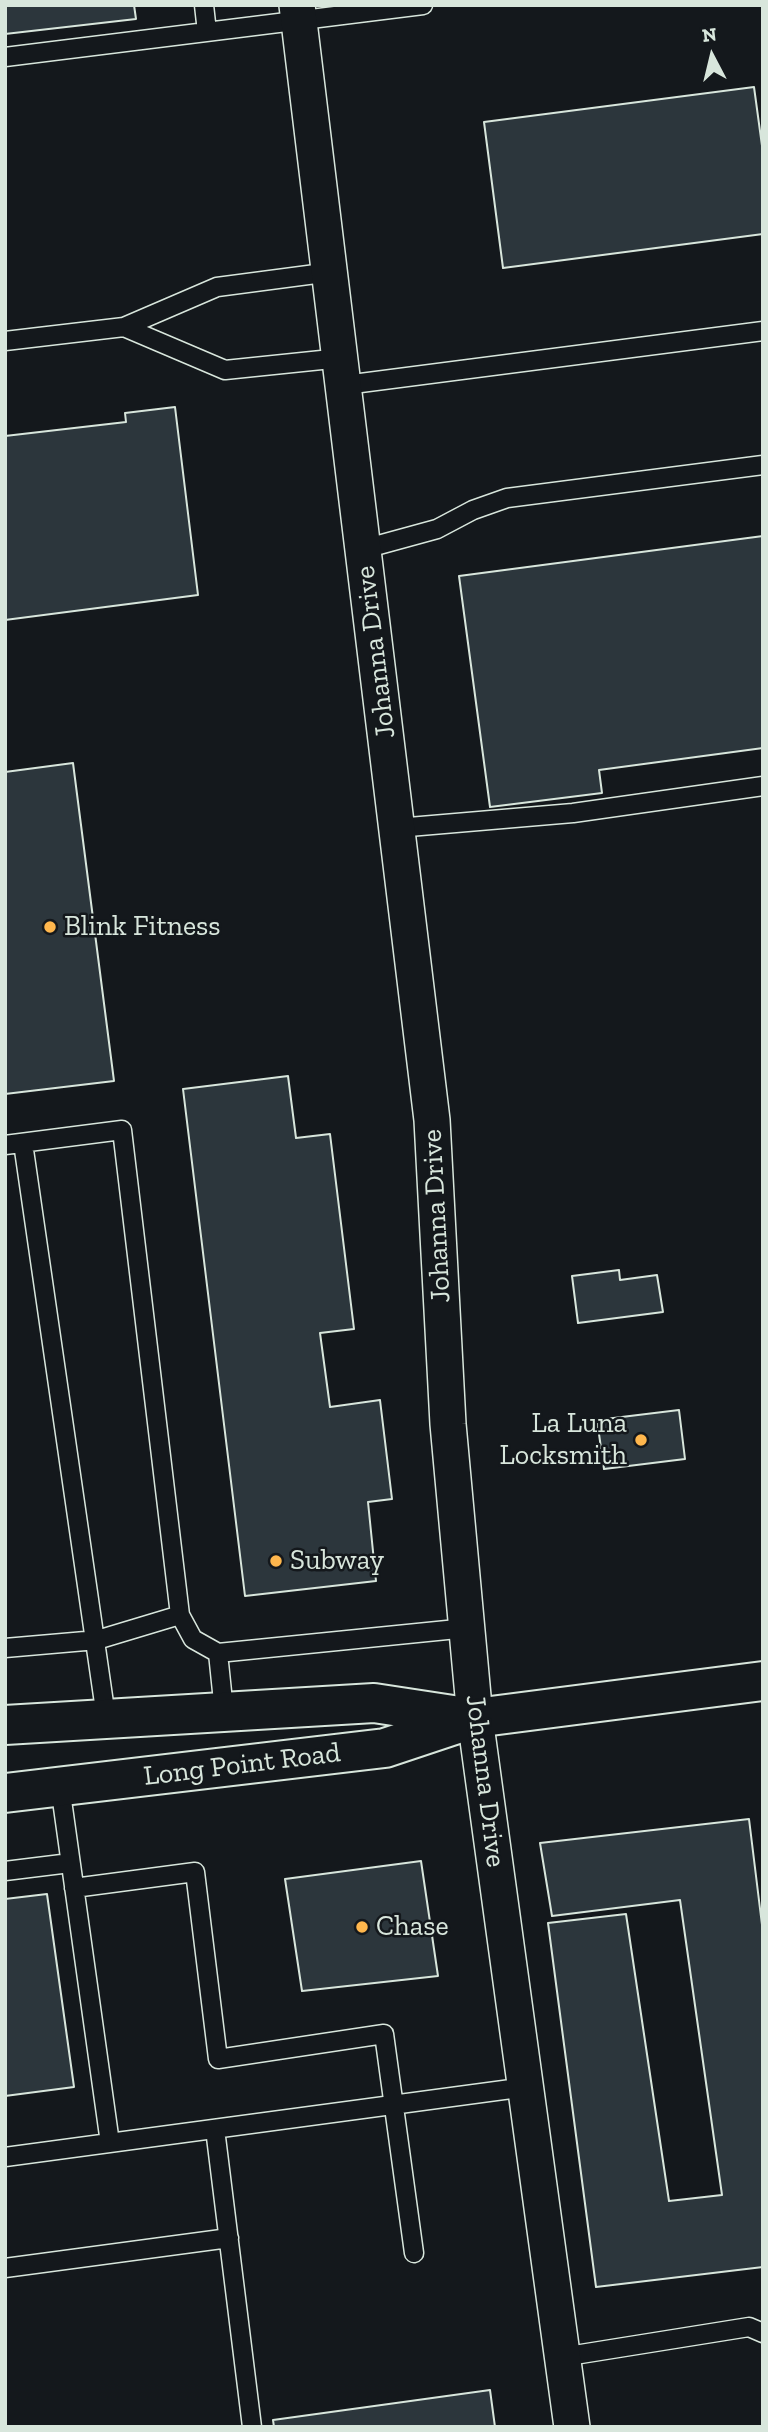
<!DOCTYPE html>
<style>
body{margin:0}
#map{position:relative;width:768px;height:2432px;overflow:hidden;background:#14181c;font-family:"Zilla Slab",serif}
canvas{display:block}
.frame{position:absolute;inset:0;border:7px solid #d8e6dc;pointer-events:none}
.north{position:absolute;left:677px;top:21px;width:70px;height:70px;-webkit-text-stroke:5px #14181c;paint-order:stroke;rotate:353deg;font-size:19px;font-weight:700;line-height:28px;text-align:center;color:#d8e6dc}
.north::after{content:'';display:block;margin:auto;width:24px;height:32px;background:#d8e6dc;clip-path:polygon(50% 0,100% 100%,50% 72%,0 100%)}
</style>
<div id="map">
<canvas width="768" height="2432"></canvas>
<div class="frame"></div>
<div class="north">N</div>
</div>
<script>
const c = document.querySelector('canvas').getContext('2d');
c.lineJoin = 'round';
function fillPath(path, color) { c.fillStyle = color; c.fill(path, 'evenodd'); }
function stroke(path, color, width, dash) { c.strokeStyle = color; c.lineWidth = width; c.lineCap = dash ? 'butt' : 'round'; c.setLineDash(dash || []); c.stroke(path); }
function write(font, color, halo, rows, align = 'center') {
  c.font = font + ' "Zilla Slab",serif'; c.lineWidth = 5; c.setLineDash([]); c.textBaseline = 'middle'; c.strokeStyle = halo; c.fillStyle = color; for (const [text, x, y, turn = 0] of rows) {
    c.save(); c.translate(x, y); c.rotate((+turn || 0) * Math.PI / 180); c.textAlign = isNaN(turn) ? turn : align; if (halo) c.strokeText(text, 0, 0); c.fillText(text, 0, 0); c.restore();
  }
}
const building = new Path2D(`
 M5,5H134L136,19L5,34Z
 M754,87L763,153V234L503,268L484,122Z
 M175,407L198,595L5,620V436L126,422L125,413Z
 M763,536V748L599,770L602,793L490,807L459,576Z
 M73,763L114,1081L5,1094V772Z
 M288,1076L296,1138L330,1134L354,1329L320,1333L330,1407L380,1400L392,1499L368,1502L376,1581L245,1596L183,1089Z
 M619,1270L620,1280L657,1275L663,1312L578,1323L572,1276Z
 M679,1410L685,1459L604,1469L597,1420Z
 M749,1819L763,1933V2267L596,2287L548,1923L626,1914L669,2201L722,2195L680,1900L552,1916L540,1843Z
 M421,1861L438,1976L302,1991L285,1879Z
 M47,1894L74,2087L5,2096V1899Z
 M490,2390L495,2427H274L273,2420Z`);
const service = new Path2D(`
 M204,5L207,32
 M5,57L423,5
 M331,272L217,287L124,327L225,370L341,358
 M5,341L124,327
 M345,385L763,331
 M364,549L437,529L473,510L507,498L763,465
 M397,828L573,813L763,786
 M23,1143L106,1717
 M5,1145L122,1130L180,1615L97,1640L5,1648
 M180,1615L193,1639L218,1653L467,1628
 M218,1653L224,1711
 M60,1786L110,2143
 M5,1871L70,1863
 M74,1888L195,1872L218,2059L384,2034L414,2253
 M215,2129L252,2427
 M5,2157L526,2087
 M5,2268L229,2238
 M562,2357L749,2327L763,2333`);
const minor = new Path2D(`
 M297,5L432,1120L448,1424L475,1718L572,2427`);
const secondary = new Path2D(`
 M5,1725L374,1703L466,1717
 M5,1793L385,1748L475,1718L763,1681`);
const markers = [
 [50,927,7,"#ffb74d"],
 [641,1440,7,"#ffb74d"],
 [276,1561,7,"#ffb74d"],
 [362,1927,7,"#ffb74d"]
];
const streetNames = [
 ["Johanna Drive",376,652,-97],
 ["Johanna Drive",437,1216,-93],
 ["Long Point Road",242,1765,-7],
 ["Johanna Drive",485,1781,83]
];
const poiNames = [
 ["Blink Fitness",64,927],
 ["La Luna",627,1424,"right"],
 ["Locksmith",627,1456,"right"],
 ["Subway",290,1561],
 ["Chase",376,1927]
];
fillPath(building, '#2c363c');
stroke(building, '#d8e6dc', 2);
stroke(service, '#d8e6dc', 21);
stroke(minor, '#d8e6dc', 38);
stroke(secondary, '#d8e6dc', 42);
stroke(service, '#14181c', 18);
stroke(minor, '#14181c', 35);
stroke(secondary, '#14181c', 38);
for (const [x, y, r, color] of markers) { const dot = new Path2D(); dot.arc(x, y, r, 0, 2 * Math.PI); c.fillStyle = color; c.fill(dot); stroke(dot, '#14181c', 2.5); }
write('28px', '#d8e6dc', '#14181c', streetNames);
write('28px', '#d8e6dc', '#14181c', poiNames, 'left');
</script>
